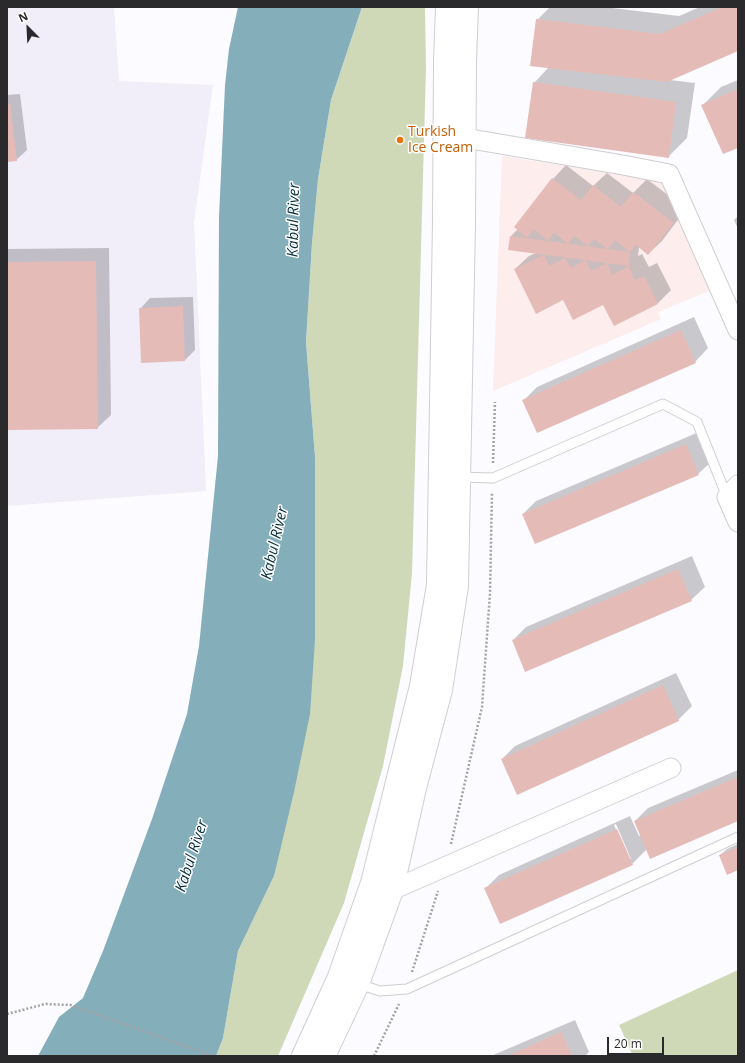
<!DOCTYPE html>
<style>
body{margin:0}
#map{position:relative;width:745px;height:1063px;overflow:hidden;background:#fcfbff;font-family:"Open Sans",sans-serif}
canvas{display:block}
.frame{position:absolute;inset:0;border:8px solid #2a292b;pointer-events:none}
.north{position:absolute;left:8px;top:8px;width:40px;height:40px;-webkit-text-stroke:3px #fff;paint-order:stroke;rotate:336deg;font-size:11px;font-weight:700;line-height:16px;text-align:center;color:#2a292b}
.north::after{content:'';display:block;margin:auto;width:14px;height:18px;background:#2a292b;clip-path:polygon(50% 0,100% 100%,50% 72%,0 100%)}
.scale{position:absolute;left:607px;top:1037px;width:57px;height:18px;box-sizing:border-box;border:2px solid #2a292b;border-top:0;padding-left:5px;font-size:12px;line-height:14px;white-space:nowrap;color:#2a292b;-webkit-text-stroke:3px #fff;paint-order:stroke}
</style>
<div id="map">
<canvas width="745" height="1063"></canvas>
<div class="frame"></div>
<div class="north">N</div>
<div class="scale">20 m</div>
</div>
<script>
const c = document.querySelector('canvas').getContext('2d');
c.lineJoin = 'round';
function fillPath(path, color) { c.fillStyle = color; c.fill(path, 'evenodd'); }
function stroke(path, color, width, dash) { c.strokeStyle = color; c.lineWidth = width; c.lineCap = dash ? 'butt' : 'round'; c.setLineDash(dash || []); c.stroke(path); }
function write(font, color, halo, rows, align = 'center') {
  c.font = font + ' "Open Sans",sans-serif'; c.lineWidth = 3; c.setLineDash([]); c.textBaseline = 'middle'; c.strokeStyle = halo; c.fillStyle = color; for (const [text, x, y, turn = 0] of rows) {
    c.save(); c.translate(x, y); c.rotate((+turn || 0) * Math.PI / 180); c.textAlign = isNaN(turn) ? turn : align; if (halo) c.strokeText(text, 0, 0); c.fillText(text, 0, 0); c.restore();
  }
}
const built = new Path2D(`
 M7,7H114L119,81L213,85L194,222L206,491L7,506Z`);
const education = new Path2D(`
 M502,156L664,181L711,290L658,312L661,319L493,391Z`);
const green = new Path2D(`
 M362,7H425L426,68L412,573L403,666L383,766L344,903L278,1056H216L223,1038L238,951L274,876L315,640V457L306,342L312,243L318,179L331,100Z
 M738,970V1056H633L619,1025Z`);
const water = new Path2D(`
 M238,7H362L331,100L318,179L312,243L306,342L315,457V640L310,714L294,792L274,876L238,951L223,1038L216,1056H38L59,1017L83,998L103,951L152,819L187,714L199,646L218,456L219,217L225,85L229,49Z`);
const shadow = new Path2D(`
 M550,7H604L679,16L700,7H738V50L670,80L695,83L687,138L668,157L534,83L549,67L537,20Z
 M738,80V147L702,106L721,87Z
 M20,94L27,150L16,160L7,161V95Z
 M566,165L593,186L607,173L633,193L647,179L686,209L662,241L648,254L639,247L638,256L642,254L649,267L657,263L671,290L658,303L564,299L515,269L529,256L536,253L509,249L511,236L518,229L515,227L553,179Z
 M738,216V229L734,220Z
 M109,248L111,415L97,428L7,429V249Z
 M193,297L195,350L185,360L140,309L150,298Z
 M694,317L708,348L695,362L524,400L537,387Z
 M699,432L712,461L698,474L523,514L536,501Z
 M692,556L705,587L691,600L513,640L526,627Z
 M676,673L692,706L678,720L502,759L515,746Z
 M738,770V820L647,849L632,864L486,888L499,875L630,816L639,836L641,835L635,821L648,808ZM616,824L631,859H629L614,825Z
 M738,844V869L720,855L727,849Z
 M575,1020L589,1052L585,1056H491Z`);
const building = new Path2D(`
 M722,7H738V51L667,82L530,66L536,19L660,34Z
 M533,82L676,102L669,158L525,138Z
 M738,89V148L723,154L701,105Z
 M10,103L17,161L7,162V104Z
 M552,178L581,200L593,185L621,207L633,192L674,223L648,255L636,245L630,252L615,240L608,249L594,239L588,246L574,236L568,244L554,232L548,241L534,229L527,238L514,227Z
 M510,236L630,252L629,266L508,250Z
 M544,255L549,266L565,258L571,268L586,260L591,271L607,263L612,275L629,266L635,280L644,276L658,304L614,326L603,305L573,320L563,300L536,314L514,269Z
 M96,261L98,429L7,430V262Z
 M183,306L185,361L141,363L139,308Z
 M681,330L696,363L537,433L522,400Z
 M686,444L699,475L535,544L522,514Z
 M678,569L692,601L525,672L512,640Z
 M663,685L679,721L517,795L501,759Z
 M738,777V821L650,859L634,821Z
 M617,829L633,865L500,924L484,888Z
 M738,847V870L727,875L719,855Z
 M561,1032L572,1056H507Z`);
const path = new Path2D(`
 M493,463L495,402
 M451,844L482,707L490,593L492,492
 M412,972L438,891
 M7,1014L45,1004L71,1005L213,1056
 M374,1056L399,1004`);
const service = new Path2D(`
 M459,477L493,478L663,404L697,422L727,497
 M358,984L380,991L407,989L738,837`);
const minor = new Path2D(`
 M465,138L623,165L669,174L738,330
 M738,485L727,497L738,522
 M392,890L671,768`);
const secondary = new Path2D(`
 M303,1056L339,977L372,883L421,686L438,585L444,222L445,61L447,7
 M324,1056L358,984L392,890L415,788L441,690L457,586L464,222L465,61L467,7`);
const markers = [
 [400,140,4,"#e8710a"]
];
const foodNames = [
 ["Turkish",408,132],
 ["Ice Cream",408,148]
];
const waterNames = [
 ["Kabul River",294,220,-89],
 ["Kabul River",275,543,-77],
 ["Kabul River",192,856,-72]
];
fillPath(built, '#f1edf9');
fillPath(education, '#fdeded');
fillPath(green, '#cfd9b8');
fillPath(water, '#85aebb');
fillPath(shadow, '#0003');
fillPath(building, '#e5bbb8');
stroke(service, '#cfced3', 11);
stroke(minor, '#cfced3', 21);
stroke(secondary, '#cfced3', 24);
stroke(path, '#a3a2a5', 2.5, [2, 2]);
stroke(service, '#fff', 9);
stroke(minor, '#fff', 19);
stroke(secondary, '#fff', 22);
for (const [x, y, r, color] of markers) { const dot = new Path2D(); dot.arc(x, y, r, 0, 2 * Math.PI); c.fillStyle = color; c.fill(dot); stroke(dot, '#fff', 1.5); }
write('14px', '#c56008', '#fff', foodNames, 'left');
write('italic 15px', '#072f3a', '#fff', waterNames);
</script>
